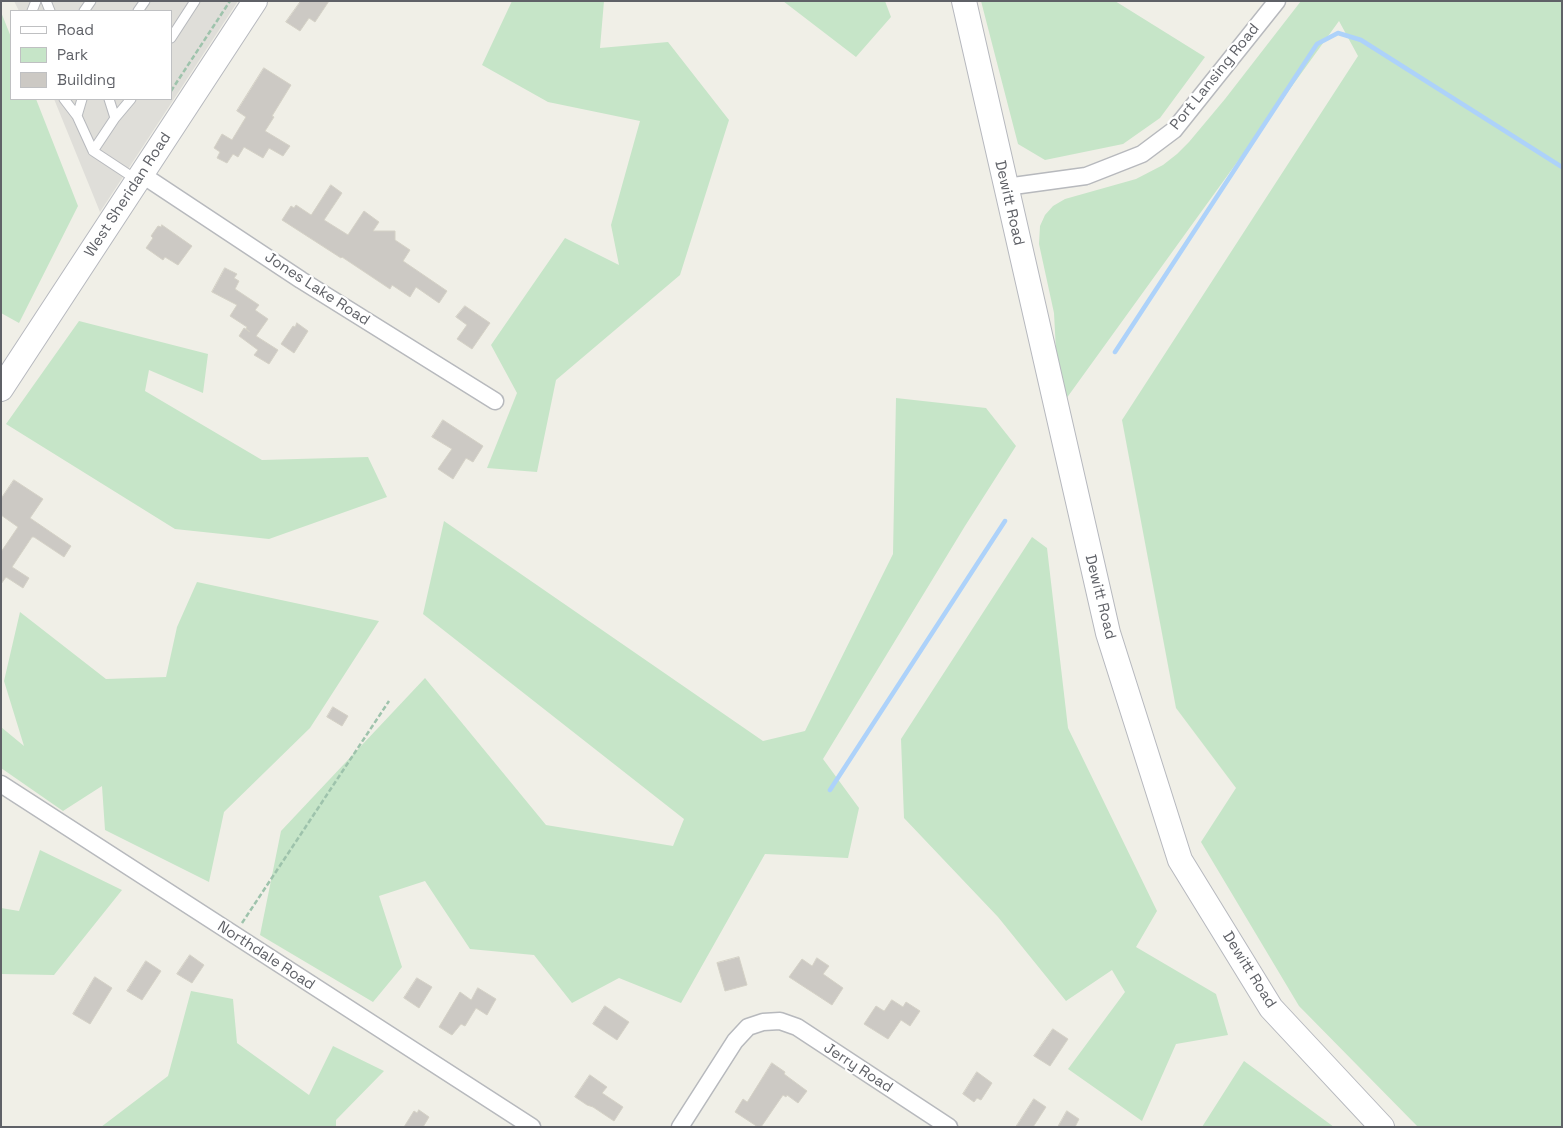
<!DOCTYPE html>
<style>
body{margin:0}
#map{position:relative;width:1563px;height:1128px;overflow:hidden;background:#f0efe7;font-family:"Space Grotesk",sans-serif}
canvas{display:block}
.frame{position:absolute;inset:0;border:2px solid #5f6167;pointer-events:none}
.legend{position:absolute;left:10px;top:10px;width:162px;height:90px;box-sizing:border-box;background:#fff;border:1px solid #bfc0c2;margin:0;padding:6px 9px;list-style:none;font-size:15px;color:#5f6167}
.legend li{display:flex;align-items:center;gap:10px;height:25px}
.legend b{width:25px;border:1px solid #bfc0c2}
</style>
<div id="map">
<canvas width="1563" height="1128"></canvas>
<div class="frame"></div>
<ul class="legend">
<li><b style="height:6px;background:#fff"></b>Road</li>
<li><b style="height:14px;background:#c6e5c8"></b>Park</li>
<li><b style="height:14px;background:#ccc9c4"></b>Building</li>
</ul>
</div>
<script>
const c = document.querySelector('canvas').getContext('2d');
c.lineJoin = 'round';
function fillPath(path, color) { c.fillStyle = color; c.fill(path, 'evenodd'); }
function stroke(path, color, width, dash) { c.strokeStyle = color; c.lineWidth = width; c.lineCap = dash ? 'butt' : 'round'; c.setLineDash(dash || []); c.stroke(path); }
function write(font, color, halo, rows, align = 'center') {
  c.font = font + ' "Space Grotesk",sans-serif'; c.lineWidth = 4.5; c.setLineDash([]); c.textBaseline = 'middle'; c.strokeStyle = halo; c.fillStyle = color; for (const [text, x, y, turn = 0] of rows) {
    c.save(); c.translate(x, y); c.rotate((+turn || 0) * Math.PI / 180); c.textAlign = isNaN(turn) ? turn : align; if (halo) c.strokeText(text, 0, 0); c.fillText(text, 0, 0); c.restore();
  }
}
const industrial = new Path2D(`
 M14,1H238L100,212L54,99H171V11H19Z`);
const green = new Path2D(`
 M512,1H604L600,48L668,42L729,120L680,275L556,380L537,472L487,468L517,393L491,345L565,238L619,265L611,225L640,121L548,102L482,65Z
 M783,1H885L891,17L856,57Z
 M981,1H1115L1205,57L1160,118L1123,144L1045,160L1018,144Z
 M1301,1H1562V1127H1418L1299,1006L1201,842L1236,788L1176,708L1122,420L1358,56L1339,21L1066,399L1056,351L1054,313L1039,244L1040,226L1045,215L1053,206L1065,199L1136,179L1163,165L1177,154L1189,142L1225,99Z
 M1,12L11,37V99H36L78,206L19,323L1,313Z
 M79,321L208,354L203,393L149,370L145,391L262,460L368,457L387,497L269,539L175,529L6,424Z
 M896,398L986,408L1016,446L965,526L823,759L859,808L848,858L765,854L681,1003L619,978L572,1003L534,955L470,949L425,881L379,896L402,967L373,1002L260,935L281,831L425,678L546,825L673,846L684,819L423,614L444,521L763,741L805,731L893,554Z
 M1032,537L1047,548L1068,728L1157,911L1136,947L1216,994L1228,1035L1176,1044L1142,1121L1068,1069L1125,992L1112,970L1066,1001L998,917L904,818L901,739Z
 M197,582L379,621L310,728L224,812L209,882L105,830L102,786L63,811L1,768V727L24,746L4,681L20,612L106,679L166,677L177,627Z
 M40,850L122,890L54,975L1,974V908L19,911Z
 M191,991L233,999L237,1043L309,1095L333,1046L384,1071L336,1120V1127H101L168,1076Z
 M1244,1061L1334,1127H1202Z`);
const stream = new Path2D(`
 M1115,352L1317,44L1338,33L1361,40L1562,167
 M830,790L1005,521`);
const building = new Path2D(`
 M301,1H329L315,22L309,18L300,31L286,22Z
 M264,68L291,85L272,116L274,117L265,131L290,146L283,156L269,148L263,158L244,147L238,157L233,154L227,163L217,158L220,152L214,148L222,134L232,140L246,117L237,111Z
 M331,185L342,193L324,220L348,235L364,211L379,222L373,231H395V240L410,250L403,261L447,291L439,303L416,287L410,297L392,285L390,289L342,257L341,258L282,220L291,206L294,208L296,205L311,215Z
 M162,225L192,246L178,265L165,257L163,260L146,248L153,238L151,236L158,226L161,227Z
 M225,268L237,274L234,278L239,281L235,289L259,305L255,310L268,319L256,336L278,350L269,364L254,355L258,350L239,336L244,328L250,332L246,329L247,327L230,316L237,305L212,292Z
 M465,306L490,323L472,349L457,339L467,325L456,317Z
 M297,323L308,331L294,353L281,344L293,326L295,327Z
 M443,420L483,446L473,462L466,458L453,479L438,469L452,449L432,437Z
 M14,480L43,499L30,518L71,546L64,557L34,537H32L12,567L29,578L23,588L6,577L1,584V552L18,527L1,515V499Z
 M333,707L348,716L342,726L327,717Z
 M190,955L204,965L192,983L177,974Z
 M739,957L747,985L725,991L717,963Z
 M817,958L829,966L823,974L843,988L832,1005L789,977L802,959L812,966Z
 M146,961L161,971L142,1000L127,991Z
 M95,977L112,988L90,1024L73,1014Z
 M417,978L432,987L419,1008L404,998Z
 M478,988L496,999L487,1015L476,1008L465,1026L461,1024L452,1035L439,1027L460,992L471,1000Z
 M892,1000L903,1007L906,1002L920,1011L910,1026L901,1020L888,1039L864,1024L876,1006L884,1011Z
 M605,1006L629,1022L617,1040L593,1024Z
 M1053,1029L1068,1039L1050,1066L1034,1056Z
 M772,1063L785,1072L784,1074L807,1091L798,1103L787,1095L786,1097L783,1095L761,1127H758L735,1112L743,1099L747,1102Z
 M977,1072L992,1083L981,1100L977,1098L974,1102L963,1094Z
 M590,1075L607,1087L602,1093L623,1107L614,1121L593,1107L587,1105L575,1097Z
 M1034,1099L1046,1107L1033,1127H1016Z
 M419,1110L429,1117L423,1127H404L414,1111L417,1113Z
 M1067,1111L1079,1119L1075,1127H1058Z`);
const path = new Path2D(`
 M171,91L230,1
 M242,923L389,701`);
const lane = new Path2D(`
 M46,1L50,11
 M32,11L36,1
 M84,11L91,1
 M138,11L145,1
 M171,38L195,1
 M64,99L77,116L93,151L137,180
 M109,99L115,118
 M77,116L82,99
 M93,151L115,118L131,99`);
const street = new Path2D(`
 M141,174L301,280L495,401
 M1006,187L1086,176L1142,154L1174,130L1277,1
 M1,784L532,1127
 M680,1127L735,1041L748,1027L763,1022L780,1021L797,1027L949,1127`);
const secondary = new Path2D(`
 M964,1L1108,633L1180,860L1271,1008L1382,1127
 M1,389L255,1`);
const streetNames = [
 ["Port Lansing Road",1215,77,-51],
 ["West Sheridan Road",128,195,-57],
 ["Dewitt Road",1009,203,77],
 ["Jones Lake Road",317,289,33],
 ["Dewitt Road",1100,597,76],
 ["Northdale Road",266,956,33],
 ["Dewitt Road",1249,970,58],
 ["Jerry Road",858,1068,33]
];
fillPath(industrial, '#dfded9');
fillPath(green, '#c6e5c8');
stroke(stream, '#add2fa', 4.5);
fillPath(building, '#ccc9c4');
stroke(building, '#d4d1c6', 1);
stroke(lane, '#b7b9bd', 11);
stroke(street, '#b7b9bd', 19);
stroke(secondary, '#b6b8be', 26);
stroke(path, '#9ec3ac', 2.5, [5, 2.5]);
stroke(lane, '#fff', 9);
stroke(street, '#fff', 16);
stroke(secondary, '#fff', 24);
write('15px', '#5f6167', '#fff', streetNames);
</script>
